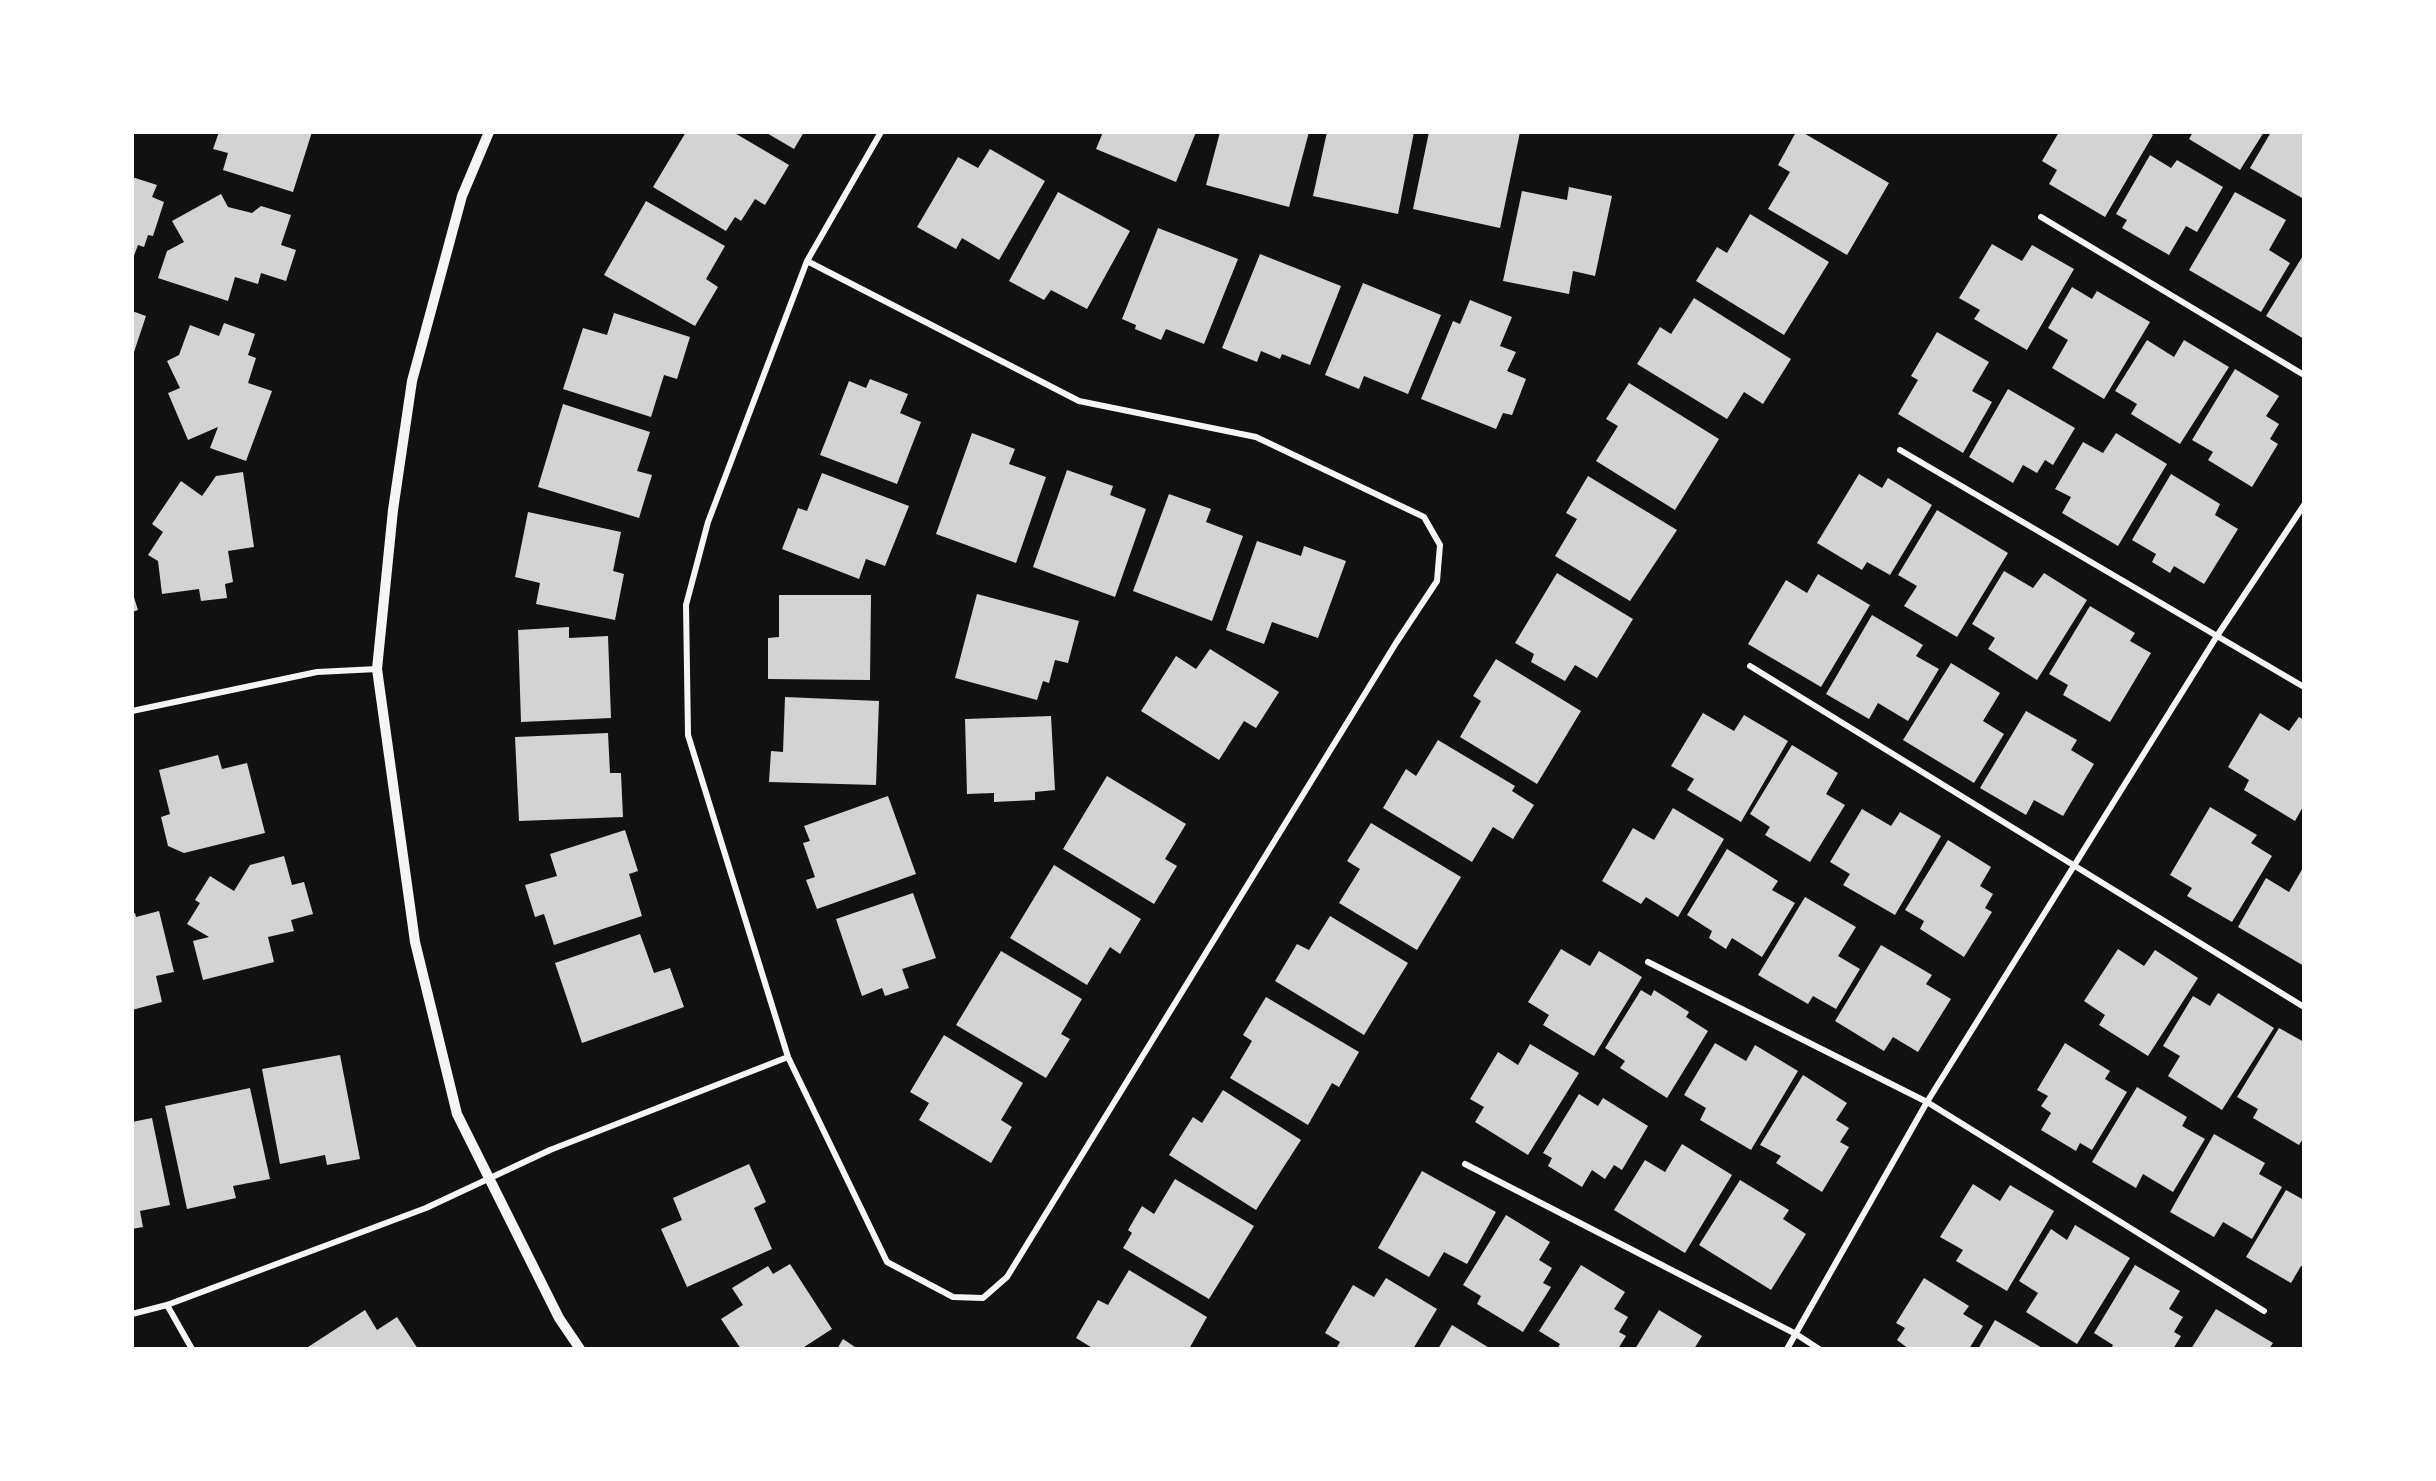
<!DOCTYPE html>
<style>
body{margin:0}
#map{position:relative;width:2436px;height:1481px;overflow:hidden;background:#111;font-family:Overpass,sans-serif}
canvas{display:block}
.frame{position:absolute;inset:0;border:134px solid #fff;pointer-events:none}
</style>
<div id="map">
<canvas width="2436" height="1481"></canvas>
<div class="frame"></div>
</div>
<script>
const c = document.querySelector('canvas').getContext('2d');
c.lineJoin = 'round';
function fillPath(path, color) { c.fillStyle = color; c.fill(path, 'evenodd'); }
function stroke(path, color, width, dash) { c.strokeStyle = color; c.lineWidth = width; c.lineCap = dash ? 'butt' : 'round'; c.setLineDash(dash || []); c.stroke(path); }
const building = new Path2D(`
 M219,132H312L293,192L223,170L228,153L213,149Z
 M686,132H733L789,165L765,205L755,199L741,221L735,217L726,231L653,187Z
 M765,132H804L794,149Z
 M1103,132H1196L1176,182L1096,149Z
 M1220,132H1309L1289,207L1206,185Z
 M1327,132H1414L1398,214L1313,196Z
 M1429,132H1520L1500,228L1413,209Z
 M1796,132H1802L1889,183L1847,255L1768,209L1790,172L1778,165Z
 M2059,132H2148L2153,135L2105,217L2049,184L2057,170L2042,161Z
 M2193,132H2264L2240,170L2189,139Z
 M2271,132H2304L2302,198L2250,168Z
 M990,149L1045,181L999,260L962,238L956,249L917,227L958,157L978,168Z
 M2150,155L2171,168L2177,160L2223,187L2197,232L2186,226L2169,255L2122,228L2127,220L2116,214Z
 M132,177L157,185L152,197L164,202L153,236L148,235L144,247L138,245L132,261Z
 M1569,187L1612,196L1595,276L1573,271L1569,294L1503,281L1522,191L1567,200Z
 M1058,192L1130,231L1087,309L1051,290L1044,300L1009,281Z
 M2235,192L2286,220L2269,250L2290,263L2261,312L2189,270Z
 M221,194L228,207L252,213L261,206L291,215L281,245L296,250L286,281L261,273L258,284L235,277L228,301L158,278L167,251L184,242L172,221Z
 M646,201L725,246L706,279L718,287L695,326L604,275Z
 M1750,214L1829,262L1784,335L1696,281L1717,247L1727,253Z
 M1158,228L1238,259L1204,344L1166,329L1161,340L1135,329L1136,325L1122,319Z
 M1992,244L2022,261L2032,245L2074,269L2027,350L1974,319L1980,310L1959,298Z
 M1260,254L1341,286L1310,365L1282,354L1280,359L1261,351L1257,362L1222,348Z
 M2304,254V339L2266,316Z
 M1363,283L1441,315L1408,394L1364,376L1359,389L1325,375Z
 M2072,287L2092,299L2097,291L2150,322L2104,399L2052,368L2068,340L2048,328Z
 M1694,298L1791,359L1763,404L1744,392L1727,419L1637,364L1660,327L1671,334Z
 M1470,300L1512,317L1500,346L1516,352L1507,371L1526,379L1512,415L1503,413L1496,429L1421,399L1453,321L1460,324Z
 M132,311L146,316L132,358Z
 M614,313L690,337L677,379L664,375L651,417L563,389L583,328L607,335Z
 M224,323L255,334L248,355L256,358L248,383L272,391L246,461L210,448L218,427L188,440L168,393L180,388L167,361L179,355L190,325L219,336Z
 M1937,332L1989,362L1972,391L1992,402L1963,453L1898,414L1918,380L1911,376Z
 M2147,340L2174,357L2184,340L2229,367L2180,444L2131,414L2137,404L2115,391Z
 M2235,369L2279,396L2266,416L2279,424L2270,439L2278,444L2252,487L2208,460L2213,452L2192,440Z
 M870,379L908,394L900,413L921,422L897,484L820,455L849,381L866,388Z
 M1629,383L1719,439L1675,510L1596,461L1618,426L1606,419Z
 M2008,389L2075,428L2053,465L2045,460L2037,473L2023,465L2013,483L1969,457Z
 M563,404L650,432L637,471L652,475L639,518L538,487Z
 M972,433L1015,449L1009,464L1046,477L1016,563L936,534Z
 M2116,433L2167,464L2118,546L2062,513L2071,497L2055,489L2083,442L2103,453Z
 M1067,470L1113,486L1110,495L1146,509L1115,597L1033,567Z
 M243,472L254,547L228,551L233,582L225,584L227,598L201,601L199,589L162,594L158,561L148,555L163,532L152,524L181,481L202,496L216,476Z
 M822,473L909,506L885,566L866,559L859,579L782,549L798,508L807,511Z
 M1859,474L1882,488L1888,478L1932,505L1890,575L1867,562L1862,570L1817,543Z
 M2171,474L2220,504L2215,515L2238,529L2204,584L2174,566L2170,573L2152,562L2156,554L2132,540Z
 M1588,476L1677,530L1630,601L1555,556L1577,519L1566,513Z
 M1169,494L1211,509L1206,522L1243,536L1212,621L1133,591Z
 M1937,510L2008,553L1957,637L1904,606L1917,586L1898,575Z
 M528,512L621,532L613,571L624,574L615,620L536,604L540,583L515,577Z
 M1257,541L1301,556L1304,546L1346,561L1318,638L1272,622L1264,644L1226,630Z
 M2004,571L2033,588L2044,573L2087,600L2037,680L1988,649L1995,638L1972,624Z
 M1557,573L1633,619L1597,678L1575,665L1565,681L1531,662L1534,654L1515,643Z
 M1818,574L1870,605L1821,687L1748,644L1786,580L1807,593Z
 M132,591L138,610L132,612Z
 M977,594L1079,621L1068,663L1055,660L1049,683L1043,681L1037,700L955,678Z
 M779,595H871L870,680L768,679V638L779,637Z
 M2090,606L2135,633L2130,641L2151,653L2110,722L2063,695L2068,685L2049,674Z
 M1872,615L1923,645L1916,656L1939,669L1908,721L1878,703L1869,719L1826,694Z
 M569,627V638L608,636L611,718L521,722L518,630Z
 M1210,649L1279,692L1256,728L1244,721L1219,760L1141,711L1176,656L1196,669Z
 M1496,659L1581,711L1537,784L1460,737L1481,701L1473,696Z
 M1951,663L2000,693L1983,721L2004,734L1974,783L1903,740Z
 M785,697L879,701L876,785L769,782L771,751L783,752Z
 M2026,711L2077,740L2071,750L2094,764L2063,816L2034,800L2026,815L1980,788Z
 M1703,713L1734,731L1744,715L1788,741L1741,822L1687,790L1694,779L1671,766Z
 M2260,713L2289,731L2299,717L2304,720V805L2295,821L2244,790L2249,780L2228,767Z
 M1051,716L1055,790L1035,792V800L994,802V793L967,794L965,719Z
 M608,733L610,773H621L623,817L519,821L515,737Z
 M1438,740L1515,786L1512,791L1534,805L1513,839L1493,827L1472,862L1383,808L1406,769L1416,776Z
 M1792,745L1838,773L1826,794L1845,805L1810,862L1765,835L1770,827L1750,814Z
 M218,755L222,769L247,763L265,833L184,853L168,846L161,817L170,814L159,770Z
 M1107,776L1186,824L1165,859L1177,866L1154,904L1063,849Z
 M888,796L916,874L817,909L806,880L815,877L803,843L810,841L804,826Z
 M2210,807L2257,835L2251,843L2272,856L2232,922L2187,896L2192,888L2170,875Z
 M1673,808L1724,839L1678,917L1646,897L1641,904L1602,881L1633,828L1654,840Z
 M1862,809L1891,826L1900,812L1941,836L1895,915L1843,885L1850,874L1830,862Z
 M1371,823L1461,877L1417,950L1339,903L1360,869L1347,861Z
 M625,830L638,871L629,874L642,916L554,945L544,914L535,917L525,885L557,876L550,854Z
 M1948,840L1991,867L1980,886L1993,894L1985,908L1992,912L1964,957L1920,929L1924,921L1905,910Z
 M1727,849L1778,881L1772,890L1795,903L1762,957L1732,938L1726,949L1709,938L1712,931L1687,915Z
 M284,856L292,885L304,882L313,914L291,920L294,931L268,937L274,962L203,980L193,941L209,937L187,924L200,903L195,900L210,876L234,891L250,865Z
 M1054,865L1141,919L1120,954L1110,947L1087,985L1010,938Z
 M2304,866V966L2238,927L2266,878L2289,892Z
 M913,893L936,958L902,969L909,988L885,996L882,988L862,996L836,919Z
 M1805,897L1856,927L1838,956L1860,969L1836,1009L1813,996L1808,1004L1758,975Z
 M159,911L174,972L156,976L162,1002L132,1010V914L135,913L136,917Z
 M1330,916L1408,963L1364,1035L1275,981L1297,944L1309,950Z
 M640,934L654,973L670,968L684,1007L582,1043L555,963Z
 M1881,945L1932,975L1926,984L1951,999L1918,1052L1893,1037L1884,1051L1835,1021Z
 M1561,949L1590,966L1599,951L1642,977L1594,1056L1543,1025L1549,1015L1528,1002Z
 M2118,949L2144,966L2155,950L2198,978L2148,1056L2099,1025L2105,1015L2084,1001Z
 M1001,951L1082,999L1061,1034L1070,1039L1046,1078L956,1025Z
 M1641,990L1651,996L1654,990L1689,1012L1686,1017L1708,1031L1667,1098L1620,1068L1625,1061L1605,1048Z
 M2218,993L2274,1028L2222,1110L2168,1076L2180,1056L2163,1046L2193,996L2210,1006Z
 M1266,997L1359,1052L1339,1087L1332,1083L1308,1125L1230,1078L1252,1041L1243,1035Z
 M2279,1028L2304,1042V1137L2299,1145L2253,1118L2258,1109L2237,1097Z
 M944,1035L1023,1083L1001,1120L1012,1127L991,1163L919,1120L929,1103L910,1092Z
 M1715,1043L1746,1061L1755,1045L1798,1071L1751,1150L1700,1120L1706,1108L1684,1095Z
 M2065,1043L2110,1071L2105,1079L2127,1092L2092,1150L2080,1143L2076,1151L2041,1130L2051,1113L2041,1106L2048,1096L2037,1090Z
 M1530,1044L1579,1073L1528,1155L1475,1122L1484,1107L1470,1099L1498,1052L1518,1065Z
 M340,1055L360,1159L327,1165L325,1155L280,1164L262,1069Z
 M1803,1075L1847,1103L1836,1120L1849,1128L1840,1142L1849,1147L1822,1192L1776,1163L1781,1156L1760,1145Z
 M2137,1087L2187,1117L2182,1126L2205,1139L2173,1192L2143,1174L2136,1188L2092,1162Z
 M250,1088L270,1179L233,1186L236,1198L187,1209L165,1106Z
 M1223,1090L1301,1140L1256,1210L1169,1155L1193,1117L1202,1123Z
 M1579,1094L1598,1106L1603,1098L1648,1126L1622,1170L1614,1165L1605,1179L1592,1170L1582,1187L1548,1166L1552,1158L1543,1153Z
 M152,1118L170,1205L140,1211L143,1227L132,1229V1122Z
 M2214,1134L2265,1163L2259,1174L2282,1187L2252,1239L2223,1222L2214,1237L2170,1212Z
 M1682,1144L1732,1175L1685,1253L1614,1210L1645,1160L1665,1172Z
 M749,1164L766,1202L754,1208L772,1249L687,1287L661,1229L682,1220L673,1198Z
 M1422,1171L1496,1212L1467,1264L1444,1252L1429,1277L1378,1248Z
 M1175,1179L1254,1226L1209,1299L1123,1248L1132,1233L1128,1230L1142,1206L1154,1214Z
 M1740,1180L1789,1210L1783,1219L1806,1234L1771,1290L1699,1245Z
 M1973,1184L2000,1201L2010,1185L2054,1211L2007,1291L1956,1261L1963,1250L1940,1237Z
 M2286,1190L2304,1200V1267L2301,1266L2291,1283L2246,1257Z
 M1506,1215L1550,1242L1539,1260L1552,1268L1543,1283L1551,1287L1523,1332L1477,1304L1481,1296L1463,1285Z
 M2075,1225L2130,1258L2077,1344L2026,1312L2038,1293L2019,1281L2051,1229L2067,1240Z
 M790,1264L832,1329L801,1349H741L721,1319L743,1305L732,1288L768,1266L773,1274Z
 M1581,1265L1625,1292L1614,1309L1628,1317L1619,1332L1626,1336L1618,1349H1557L1560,1344L1539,1331Z
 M2135,1265L2180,1291L2169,1309L2183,1317L2174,1332L2181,1336L2173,1349H2111L2113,1345L2094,1333Z
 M1129,1270L1207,1317L1189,1349H1094L1076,1338L1098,1300L1108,1305Z
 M1386,1278L1437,1309L1413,1349H1336L1340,1342L1325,1333L1353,1285L1374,1297Z
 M1924,1278L1969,1306L1963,1314L1983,1326L1969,1349H1909L1897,1340L1905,1328L1896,1323Z
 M2216,1309L2273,1343L2269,1349H2191Z
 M365,1310L377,1330L397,1317L418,1349H305Z
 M1659,1310L1702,1336L1694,1349H1635Z
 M1995,1320L2044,1349H1978Z
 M1452,1325L1491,1349H1438Z
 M843,1339L858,1349H837Z`);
const minor = new Path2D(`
 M2041,217L2304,375
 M807,261L1079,401L1256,437L1424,517L1440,545L1437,581L1396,643L1007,1277L983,1298L953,1297L887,1262L788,1057L688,735L686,605L708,522L807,261L881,132
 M1900,450L2304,687
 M1750,666L2304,1007
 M132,711L317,672L377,669
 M1648,962L1927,1102L2264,1311
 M1465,1164L1796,1334L1819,1349
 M167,1305L192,1349
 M132,1314L167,1305L426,1208L550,1150L788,1057
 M1787,1349L1927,1102L2217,636L2304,505`);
const tertiary = new Path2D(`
 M489,132L462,196L412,381L393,510L377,669L415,942L457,1114L559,1318L580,1349`);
fillPath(building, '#d3d3d3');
stroke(minor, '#f5f5f5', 6);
stroke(tertiary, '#f5f5f5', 10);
</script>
